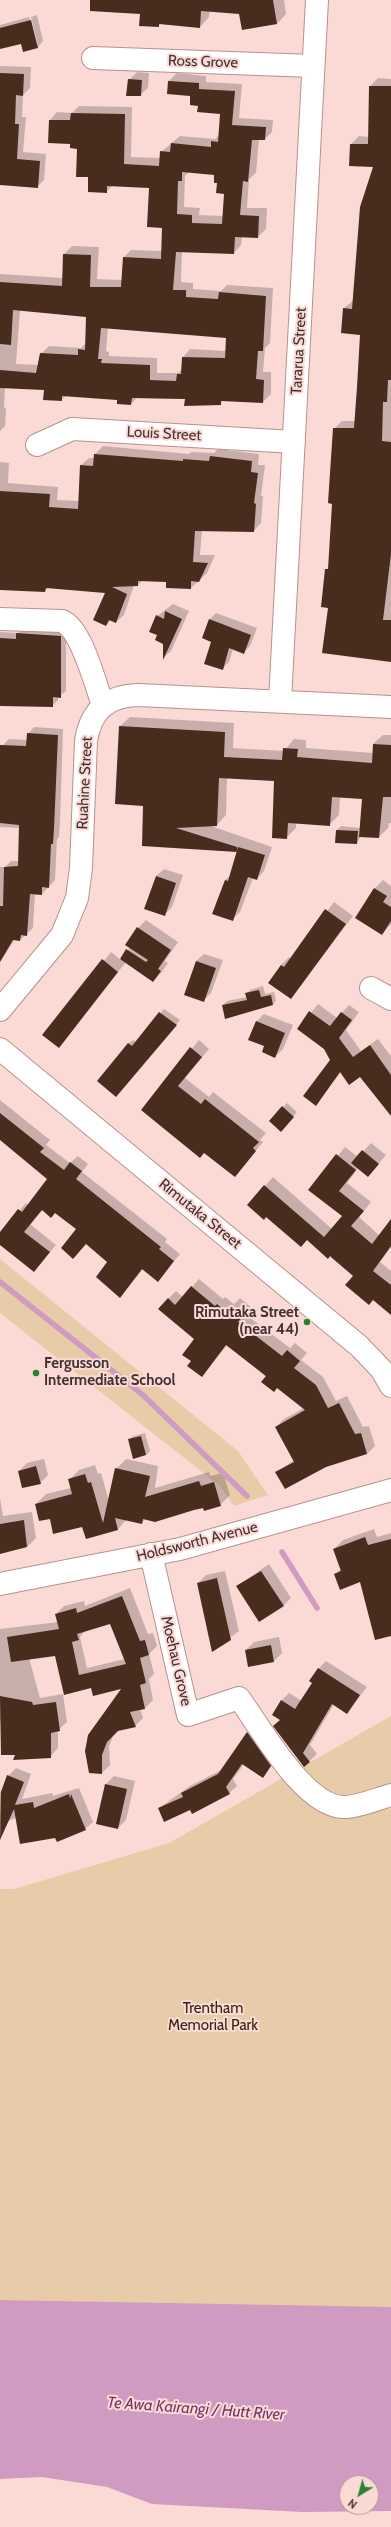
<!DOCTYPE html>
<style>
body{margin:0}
#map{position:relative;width:391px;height:2527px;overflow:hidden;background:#fbdad6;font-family:Cabin,sans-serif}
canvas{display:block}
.north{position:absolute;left:339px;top:2475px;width:40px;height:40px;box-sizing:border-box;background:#fbdad6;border:1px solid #b19794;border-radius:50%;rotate:217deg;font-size:11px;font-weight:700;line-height:16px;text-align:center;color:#423231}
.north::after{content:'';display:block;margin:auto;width:14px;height:18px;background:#268232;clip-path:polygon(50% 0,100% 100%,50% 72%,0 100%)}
</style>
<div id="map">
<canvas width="391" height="2527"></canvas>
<div class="north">N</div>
</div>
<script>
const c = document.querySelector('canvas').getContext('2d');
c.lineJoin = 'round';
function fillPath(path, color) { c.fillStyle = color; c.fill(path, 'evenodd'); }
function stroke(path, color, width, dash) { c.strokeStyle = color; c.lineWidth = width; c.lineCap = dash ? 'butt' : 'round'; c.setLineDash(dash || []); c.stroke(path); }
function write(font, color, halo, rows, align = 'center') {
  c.font = font + ' Cabin,sans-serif'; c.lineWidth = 4; c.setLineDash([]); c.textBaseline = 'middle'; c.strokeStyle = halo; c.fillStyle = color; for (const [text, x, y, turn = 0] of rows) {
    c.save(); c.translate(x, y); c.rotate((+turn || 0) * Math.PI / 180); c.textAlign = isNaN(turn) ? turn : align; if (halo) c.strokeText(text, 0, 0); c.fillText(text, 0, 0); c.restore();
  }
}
const green = new Path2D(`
 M0,1259L238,1451L268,1495L234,1506L220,1486L0,1313Z
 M391,1716V2308L0,2300V1889H14L169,1843Z`);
const water = new Path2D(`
 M0,2300L391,2307V2511L302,2512L152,2504L107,2487L42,2477L0,2479ZM347,2483H371V2507H347Z`);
const shadow = new Path2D(`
 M111,0H284L286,14L277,24L243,29L240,13L210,10L209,17L200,27L161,23L158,26L141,13Z
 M37,15L43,41L38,47L22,43L0,48V25L29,17L36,45H38L31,17Z
 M0,66L31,67L30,88L23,95L22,117H26L23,152L46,154L44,180L37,187L0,184Z
 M137,72L149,73L148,88L140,95L129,80Z
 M177,73L206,76V82L242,84L239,118L273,120L272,132L265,139H259L256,173L249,179L247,208H267L266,229L258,237L242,236L241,245L234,253L182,251L181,282L193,283V289L221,291L227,285L273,288L270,343L265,348L263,372H271V394L263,402L223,400L220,404L186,399L137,398L131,404L118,399L66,396L61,400L45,389L5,387L4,408H6L5,426L0,431V274L63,278L64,254L72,246L99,247L97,279L122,280L124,257L131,250L162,251L163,227L150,187L113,185L106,192L89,176L78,148L71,143L50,120L57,112L72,113L79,106L132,107L131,157L161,158V152L180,136L215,139L220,134L221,113L199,105L191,95L168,93L169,81ZM189,172L215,174L225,193L224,216L199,215L200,208L184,207L185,176ZM20,310L87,316L86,343L81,348L49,346L41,354L39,365L16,364ZM108,327L227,337L226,351L190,349L183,357L182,369L178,373H157V358L109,356V352L106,351Z
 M378,78L391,79V506L334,429L342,421H355L361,334L344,308L353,301L374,166L351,144L359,136L369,137L370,86Z
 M103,446L189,454L191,452L214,453L218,449L259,454L258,465H265L261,496H263L261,523L254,531L202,530L200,555H215L207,573L191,588L167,587V581L143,580L138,585H134L124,615L116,622L111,620L106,625L107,592L49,587L45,591L0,589V462L9,463L8,483L58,487L57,500L79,501L81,465L89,458H95V454Z
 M391,523V661L330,607L326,570Z
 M173,604L189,611L171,651L164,657V643L157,616Z
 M216,613L257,628L250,646L243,653L233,649L229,662L222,669L212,641L209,620Z
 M23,627L66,630V691L58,697V700L52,706L0,690V632L18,633Z
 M130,717L234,723L233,748L284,751L294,739L306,740V748L373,753V744L383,735H391V823H389L388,828L379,837L361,836L357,843L337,830L341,826L360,828L363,798L340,796L339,815L329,825L296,822V828L286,838L275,780L227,778L226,815L217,825H208L272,847L264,871L257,879L253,878L240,912L232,920L225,880L231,875L239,848L236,851L143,845L144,805L116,803L120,726Z
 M34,727L63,729L60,822L59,837L57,839L55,880L42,894L35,893L33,928L20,940L15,939L0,962V867H5L11,861H19L20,828L0,827L3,745L9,739L28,740V734Z
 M164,869L183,875L172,907L164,915L156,876Z
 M383,880L391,886V924L382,934L356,918L375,888Z
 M334,902L353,916L291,998L269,983L281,965L289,957L291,959Z
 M146,920L178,942L165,961L168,963L161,973L153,981L126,962L59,1046L44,1035L111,952L121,960L130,947L138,928Z
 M204,954L223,960L211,993L203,1001L196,961Z
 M263,986L265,994L274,992L276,1001L273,1004L223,1005L227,1001L247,997L246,994L250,990Z
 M318,1004L337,1018L349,1005L359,1012L346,1030L361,1051L378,1039L391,1056V1114L360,1076L341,1072L316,1104L331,1060L325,1048L298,1029Z
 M164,1009L180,1020L120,1092L99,1081L129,1043L133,1040L136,1042Z
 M264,1014L293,1025L283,1049L275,1057L265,1046L256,1022Z
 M199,1040L209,1049L185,1078L209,1097L213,1092L266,1133L260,1140L263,1142L235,1176L204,1152L142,1110Z
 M0,1100L50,1140L46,1145L70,1163L78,1156L88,1164L82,1172L167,1239L165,1242L180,1254L158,1281L143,1269L120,1297L109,1262L78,1229L55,1212L42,1210L30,1224L56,1245L34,1271L0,1244V1234L26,1203L28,1205L49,1179L0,1139Z
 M287,1103L297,1112L285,1127L271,1121Z
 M371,1143L386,1155L375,1168H358L347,1183L371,1202L359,1217L380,1236L391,1222V1247L380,1262L391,1271V1313L354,1276L307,1239L248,1205L273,1177L332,1229L343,1216L310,1190L345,1147L358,1157Z
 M199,1279L223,1299L225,1297L234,1304L240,1298L251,1307L245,1314L290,1348L295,1343L307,1353L301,1360L323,1377L336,1401L347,1396L363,1427L369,1426L375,1446L367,1454L276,1473L294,1460L276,1427L284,1419L304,1408L227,1345L202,1376L192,1361L196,1339L168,1299L176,1291L183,1297Z
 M145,1433L150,1451L146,1455L134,1458L129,1440L133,1436Z
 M44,1459L48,1475L40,1483L19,1471L27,1463Z
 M126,1459L158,1466L155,1488L209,1472L210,1476L223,1473L230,1495L220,1505L145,1519L142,1523L127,1519L118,1529L86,1538L82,1525L51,1518L36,1504L46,1494L71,1488L69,1480L79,1470L95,1465L98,1474L101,1473L109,1501L116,1469Z
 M0,1498L3,1516L32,1512L36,1538L27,1547L0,1553Z
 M374,1529L377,1537L391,1533V1635L361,1581L335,1574L341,1569L334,1549L343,1540Z
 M269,1564L291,1598L283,1606L238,1586Z
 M225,1571L239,1631L213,1650L198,1583L206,1575Z
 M130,1588L148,1634L153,1633L157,1646L149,1654L154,1674L149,1679L153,1700L145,1708L140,1709L143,1718L135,1726L118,1730L114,1734L109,1746L110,1765L102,1773L90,1772L123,1688L92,1687L56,1655L29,1658L40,1698L63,1694L67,1722L58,1730V1748L50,1757L14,1759L17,1754L3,1722L0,1721V1629L58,1622L56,1614L64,1606L84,1601L85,1606ZM111,1623L125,1659L87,1668L80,1637L86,1630Z
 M279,1637L282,1653L274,1661L246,1650L254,1642Z
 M326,1661L367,1687L347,1713L334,1704L310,1745L317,1754L304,1766L281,1719V1701L289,1693L302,1701L314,1683L318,1669Z
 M255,1725L278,1758L263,1776L244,1764L233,1779L237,1786L229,1793L190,1809L159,1808L190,1786L223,1769Z
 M16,1768L31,1774L22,1799L52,1793L53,1796L79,1788L93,1822L85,1829L56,1836L17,1817L0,1825V1793L8,1776Z
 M114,1776L135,1781L126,1820L118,1828L106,1784Z`);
const stream = new Path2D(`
 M0,1282L143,1395L247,1496
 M282,1552L317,1608`);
const building = new Path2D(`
 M90,0H273L277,24L242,30L239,14L201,11L200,28L159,24V27L139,26L140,14L90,11Z
 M31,20L38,48L23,52L21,44L0,49V28Z
 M0,73L24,74L23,96L16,95L15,124H19L17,159L40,161L38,188L0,185Z
 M128,79L142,80L141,96H126Z
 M168,81L199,83V89L235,91L232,125L266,127L265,140H252L248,182L243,181L240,215L259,216L258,238L235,237L234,254L176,252L173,290H186V297L218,299L219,292L266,296L263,351H258L256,379L264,380L263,403L221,401V405L184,406L185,399L132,398L131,405L117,404V400L62,396V401L43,400L44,390L0,388V370L36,373L40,353L78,355V349L85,350L86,317L13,310L11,345L0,344V282L62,286L63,254L91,255L90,287H121L123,257L161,259L162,228L147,227L149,188L107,186V193L88,192V177H76L77,149L70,148V144L48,143L49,120H70L71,113L125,114L124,164L159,166L160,151L170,152L171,143L211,147V141L218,142L220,114L197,112L198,106L190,105V96L167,94ZM182,172L214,175V183H217L216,193L224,194L222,224L192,223V215L177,214L178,181H182ZM101,328L226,338L225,358L182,357L181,374H177L176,381L150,380V365L101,363L102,359H98Z
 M369,86H391V380H388L387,402H383L382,441L391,442V554L383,620H391V662L322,653L328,608L321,607L325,569H328L332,504L328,503L333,428H354L357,387L360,335L341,333L343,308L352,309L360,207L373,167L349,166L350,144H368Z
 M94,454L183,461V459L209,461L210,456L252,461L251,472L258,473L254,503L256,504L254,532L195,531L193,562L208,563L199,582L191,581V589L166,588V582L138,581V586L112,587L127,594L116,623L109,620L106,626L93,620L105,593L46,588L45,592L0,590V491L50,494L49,507L78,509L80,465L93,466Z
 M165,611L182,619L163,660V644L155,640L157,635L149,632L156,615L164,619Z
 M209,619L251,635L244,654L229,648L223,670L204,664L211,642L202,638Z
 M16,633L61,636V698L53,697V707L0,706V638L16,639Z
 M119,726L225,732L224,757L282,760L283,748L298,749L297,757L372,763L373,744L391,745V797H383L379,838L359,837L362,799L332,797L330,826L288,823L287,839L272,838L274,781L219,778L217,826L176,828L237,847V852L142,846L143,806L115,804Z
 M27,733L58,735L54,829L53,844H51L49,888L42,887V895L30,894L27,936L21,935L20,941L13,940L0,962V906H3L4,867L18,866L19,825L0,823V745L26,746Z
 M336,830L358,831L357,844L335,843Z
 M238,847L265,855L257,880L248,877L233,921L212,914L225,880L228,881Z
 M156,876L176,883L165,916L144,909Z
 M374,888L387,896L383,902L391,907V921L382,935L355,918Z
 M325,909L346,924L291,999L268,983L281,965L284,967Z
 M137,927L171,950L158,969L161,971L153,982L120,959L126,949L146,962L148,960L125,945Z
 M102,959L118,972L59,1048L42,1035Z
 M196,961L216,968L204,1002L184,995Z
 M259,990L261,997L271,995L273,1005L225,1019L222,1005L247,1000L245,993Z
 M309,1011L330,1026L341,1012L352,1020L339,1038L353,1057L370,1045L391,1075V1116L360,1077L349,1085L340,1072L316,1106L303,1096L330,1060L324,1049L297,1029Z
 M159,1012L177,1025L116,1097L97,1081L128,1043L132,1046Z
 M256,1021L285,1033L275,1058L262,1052L264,1046L248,1040Z
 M190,1047L202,1057L178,1086L201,1104L205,1099L259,1142L253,1148L256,1151L235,1177L204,1153L200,1158L141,1110Z
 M282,1106L294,1117L281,1132L269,1121Z
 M0,1113L44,1148L40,1152L64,1170L70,1162L82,1171L76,1179L161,1247L159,1249L174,1261L158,1282L142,1269L120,1298L96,1277L107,1262L86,1244L73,1259L61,1248L76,1229L55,1213L51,1218L42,1210L24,1232L50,1252L34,1272L0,1245V1232L18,1209L22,1212L47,1179L0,1140Z
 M362,1150L379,1164L368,1177L351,1163Z
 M336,1154L356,1170L339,1191L364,1211L351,1226L372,1244L391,1219V1246L373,1271L391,1285V1315L373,1300L369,1305L345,1285L353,1276L330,1256L328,1259L307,1240L301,1247L266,1217L264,1220L247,1205L264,1185L324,1237L342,1216L308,1190Z
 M191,1286L215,1306L217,1304L226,1312L232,1305L244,1315L238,1322L282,1356L287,1350L300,1361L294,1368L316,1385L328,1408L339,1403L355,1434L361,1433L367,1454L326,1467L285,1489L275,1472L294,1462L275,1427L305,1410L277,1388L274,1392L261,1382L266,1376L226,1345L202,1377L187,1366L191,1361L182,1355L194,1339L158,1309L168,1298L175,1305Z
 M141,1436L146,1455L133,1459L128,1439Z
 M36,1466L41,1484L22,1488L18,1471Z
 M115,1468L150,1476L145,1497L199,1481L201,1486L214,1482L221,1506L204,1511L203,1508L194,1510L155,1522L143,1519L142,1524L115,1518L118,1530L86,1539L82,1527L53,1534L50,1519L39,1521L35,1504L72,1494L68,1479L85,1474L88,1483L91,1482L103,1523Z
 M24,1520L27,1547L0,1554V1524Z
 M365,1537L368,1545L391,1539V1636L375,1640L360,1582L340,1590L334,1574L341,1571L333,1549Z
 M261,1571L284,1606L259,1622L236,1586Z
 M217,1578L231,1640L212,1652L197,1583Z
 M122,1596L140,1641L145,1640L149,1655L140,1658L146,1683L140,1685L145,1709L130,1712L136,1727L118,1731L107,1742L102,1755V1774L89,1773L85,1751L88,1735L121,1689L93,1696L91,1688L64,1695L55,1656L11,1662L7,1637L59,1629L55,1614L76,1608L77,1613ZM110,1624L126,1664L79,1675L72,1642L79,1640L77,1634Z
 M271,1645L274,1662L248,1667L245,1650Z
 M318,1668L360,1695L347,1714L332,1704L303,1753L310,1762L304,1767L273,1726L280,1720L272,1715L281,1700L295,1709L312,1683L309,1681Z
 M0,1696L32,1702L33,1705L56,1702L60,1731L51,1733V1758L13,1760L15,1755H1Z
 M247,1732L271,1766L263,1778L242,1764L226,1787L230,1794L192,1814L190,1810L164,1822L158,1808L183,1797L181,1793L218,1774Z
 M7,1775L24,1782L15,1805L33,1802L34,1808L69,1794L70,1799L71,1794L86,1830L57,1842L55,1838L20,1844L14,1809L0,1840L1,1792Z
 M105,1784L127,1789L118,1829L96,1824Z`);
const minor = new Path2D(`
 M93,58L313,66
 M37,445L72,429L294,442
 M0,619L62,621C82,629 95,684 103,705
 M280,701L317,0
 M371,988L391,999
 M0,1010L62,935L77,898L81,868L86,741C91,710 107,696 138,695L391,707
 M0,1049L359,1346L381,1369L391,1386
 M151,1554L188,1715L239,1698C261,1728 306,1810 346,1807C361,1806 377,1799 391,1795
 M0,1584L180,1549L391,1490`);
const markers = [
 [307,1322,4,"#268232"],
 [36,1373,4,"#268232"]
];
const streetNames = [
 ["Ross Grove",203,62,2],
 ["Tararua Street",299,351,-87],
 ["Louis Street",164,434,3],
 ["Ruahine Street",85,783,-87],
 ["Rimutaka Street",200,1214,39],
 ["Holdsworth Avenue",197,1542,-14],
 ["Moehau Grove",176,1661,77]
];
const poiNames = [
 ["Rimutaka Street",299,1313],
 ["(near 44)",299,1330],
 ["Fergusson",44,1364,"left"],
 ["Intermediate School",44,1381,"left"]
];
const parkNames = [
 ["Trentham",213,2009],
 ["Memorial Park",213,2026]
];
const waterNames = [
 ["Te Awa Kairangi / Hutt River",196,2409,4]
];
fillPath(green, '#e8ccaa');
fillPath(water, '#d09ac1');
fillPath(shadow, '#0003');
stroke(stream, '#d09ac1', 5.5);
fillPath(building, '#482d1e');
stroke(minor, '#b7918d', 24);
stroke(minor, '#fff', 22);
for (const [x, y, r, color] of markers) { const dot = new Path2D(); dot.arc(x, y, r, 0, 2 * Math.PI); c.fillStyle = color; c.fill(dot); stroke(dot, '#fbdad6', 1.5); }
write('15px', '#423231', '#fbdad6', streetNames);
write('bold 15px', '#423231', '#fbdad6', poiNames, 'right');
write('15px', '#36250d', '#fbdad6', parkNames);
write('italic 16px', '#773568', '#fbdad6', waterNames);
</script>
